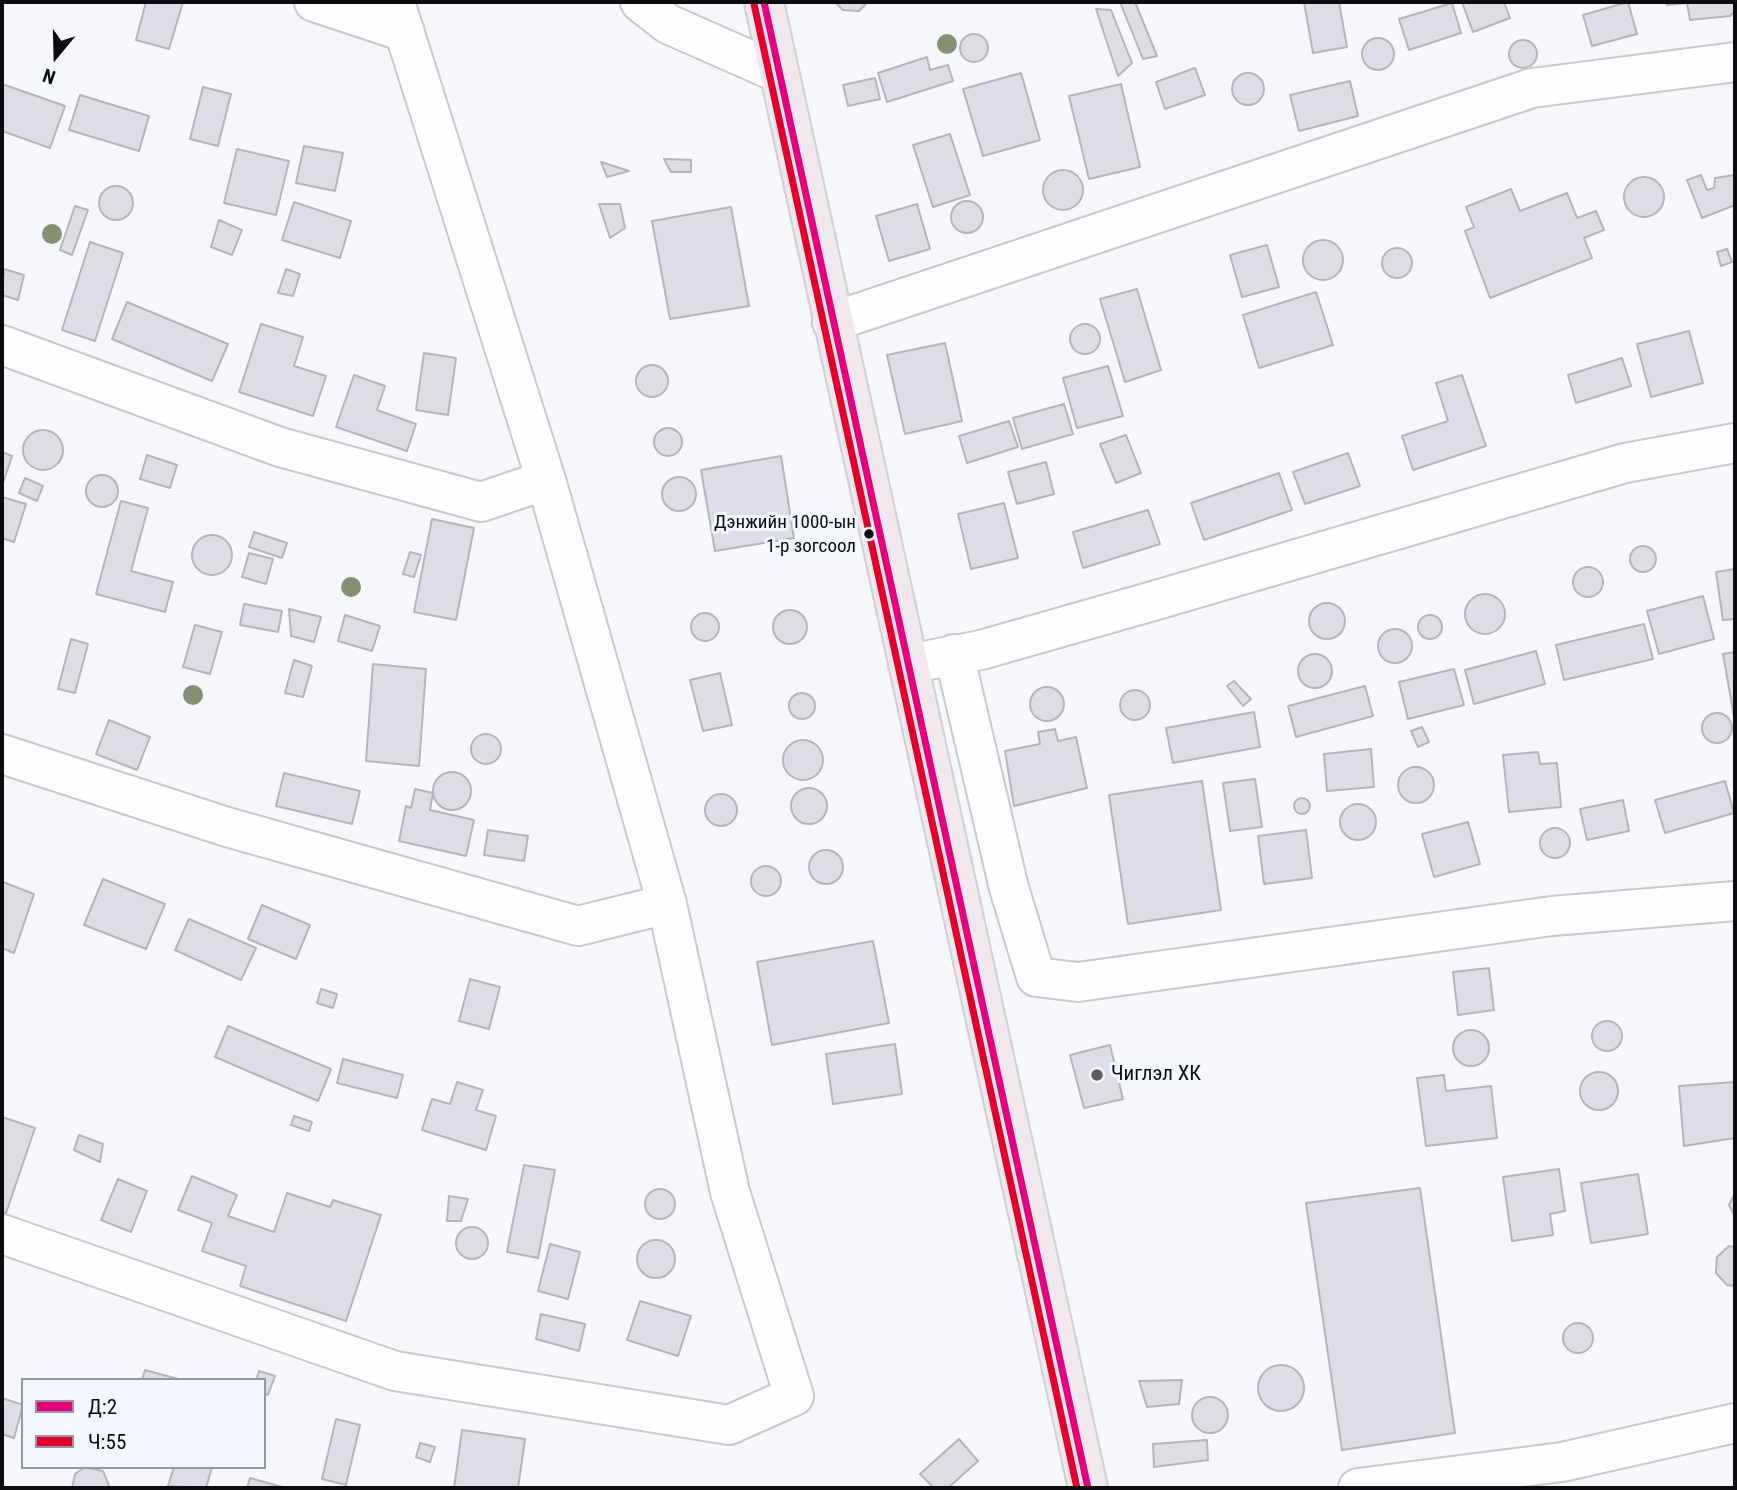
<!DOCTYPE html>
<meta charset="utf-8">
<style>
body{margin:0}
#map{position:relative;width:1737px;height:1490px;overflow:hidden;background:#f5f7fb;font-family:"Roboto Condensed",sans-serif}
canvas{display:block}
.frame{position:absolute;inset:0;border:4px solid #0a0c0f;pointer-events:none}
.legend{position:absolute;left:21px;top:1378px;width:245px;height:91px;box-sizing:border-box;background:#f2f6fe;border:2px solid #95989e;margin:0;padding:9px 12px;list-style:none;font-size:21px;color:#0a0c0f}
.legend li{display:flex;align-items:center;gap:14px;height:35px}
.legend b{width:35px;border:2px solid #95989e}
.north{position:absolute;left:21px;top:21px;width:70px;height:70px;-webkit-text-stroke:5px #f2f6fe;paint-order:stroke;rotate:199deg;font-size:19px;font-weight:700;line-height:28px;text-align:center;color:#0a0c0f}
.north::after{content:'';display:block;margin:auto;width:24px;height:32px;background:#0a0c0f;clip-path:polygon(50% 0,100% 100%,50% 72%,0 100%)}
</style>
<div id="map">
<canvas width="1737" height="1490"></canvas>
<div class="frame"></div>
<ul class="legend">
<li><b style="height:9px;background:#e5007d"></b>Д:2</li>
<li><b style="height:9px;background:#e4002b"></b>Ч:55</li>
</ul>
<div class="north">N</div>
</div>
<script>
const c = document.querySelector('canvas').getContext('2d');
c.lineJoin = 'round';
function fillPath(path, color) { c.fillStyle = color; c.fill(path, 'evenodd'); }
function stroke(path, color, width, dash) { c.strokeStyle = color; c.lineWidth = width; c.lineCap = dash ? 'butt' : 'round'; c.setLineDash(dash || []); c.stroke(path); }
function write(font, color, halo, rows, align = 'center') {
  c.font = font + ' "Roboto Condensed",sans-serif'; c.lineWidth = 6; c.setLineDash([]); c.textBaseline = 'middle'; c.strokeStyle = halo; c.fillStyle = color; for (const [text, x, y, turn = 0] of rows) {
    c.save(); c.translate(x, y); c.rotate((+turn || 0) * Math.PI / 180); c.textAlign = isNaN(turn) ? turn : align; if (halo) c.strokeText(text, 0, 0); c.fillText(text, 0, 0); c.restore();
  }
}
const building = new Path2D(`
 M146,2H183L169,49L136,40Z
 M835,2H868L859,11L843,10Z
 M1120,2H1135L1157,56L1143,59Z
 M1304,2H1339L1347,47L1313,53Z
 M1462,2H1504L1510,18L1473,32Z
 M1628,2L1637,34L1592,46L1583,15Z
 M1666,2H1735V11L1730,16L1690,20L1687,3L1667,5Z
 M1452,3L1461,33L1409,50L1399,19Z
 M1096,9L1111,10L1132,63L1118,76Z
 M960 48a14 14 0 1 1 28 0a14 14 0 1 1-28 0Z
 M1362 54a16 16 0 1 1 32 0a16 16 0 1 1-32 0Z
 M1509 54a14 14 0 1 1 28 0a14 14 0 1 1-28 0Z
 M927,57L930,70L948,65L953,81L887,102L878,73Z
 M1195,68L1205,95L1165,109L1156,82Z
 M1232 89a16 16 0 1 1 32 0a16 16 0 1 1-32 0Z
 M1021,73L1040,140L983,156L963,89Z
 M875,78L880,99L848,106L843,85Z
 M1350,81L1358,116L1299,131L1290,95Z
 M2,84L65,106L50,148L2,131Z
 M1121,84L1140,167L1089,179L1069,96Z
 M203,87L231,94L218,146L190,139Z
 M80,95L149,116L139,151L69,130Z
 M950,134L970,195L933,207L913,145Z
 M304,146L343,153L335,191L296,183Z
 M237,149L289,161L276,215L224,203Z
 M664,159L691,160V172H671Z
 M601,162L629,171L607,177Z
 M1043 190a20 20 0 1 1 40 0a20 20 0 1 1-40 0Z
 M1701,175L1707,190L1714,188L1715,178L1735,175V205L1702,218L1687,180Z
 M1624 197a20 20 0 1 1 40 0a20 20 0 1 1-40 0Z
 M99 203a17 17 0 1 1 34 0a17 17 0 1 1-34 0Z
 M1511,189L1520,211L1567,193L1577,218L1596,211L1604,230L1584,238L1592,258L1490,298L1465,231L1474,227L1466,207Z
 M951 217a16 16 0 1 1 32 0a16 16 0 1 1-32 0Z
 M294,202L351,221L340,258L282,240Z
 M599,204H620L625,228L610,238Z
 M917,204L930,249L889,261L876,216Z
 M75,206L88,210L72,255L60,250Z
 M731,207L749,306L670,319L652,221Z
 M219,220L242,230L232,255L211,247Z
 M1303 260a20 20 0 1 1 40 0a20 20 0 1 1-40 0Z
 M90,242L123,253L95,341L62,330Z
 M1267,245L1279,287L1242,297L1230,255Z
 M1382 263a15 15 0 1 1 30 0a15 15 0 1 1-30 0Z
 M1727,249L1732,262L1721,266L1717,252Z
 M4,269L24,275L18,300L2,295Z
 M286,269L300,274L293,296L278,293Z
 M1137,289L1161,370L1125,382L1100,299Z
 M1316,292L1333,345L1259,368L1243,315Z
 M127,302L228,344L212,381L112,339Z
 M1070 339a15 15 0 1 1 30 0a15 15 0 1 1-30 0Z
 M261,324L303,337L294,366L326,376L313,416L239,392Z
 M1689,331L1703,383L1651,397L1637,344Z
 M945,343L962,421L905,434L887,355Z
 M424,353L456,358L448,415L416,410Z
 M1622,358L1631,386L1576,403L1568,375Z
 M636 381a16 16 0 1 1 32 0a16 16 0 1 1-32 0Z
 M1108,366L1123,416L1077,428L1063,378Z
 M354,375L385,386L377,410L416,424L407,451L336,427Z
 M1462,375L1486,446L1413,470L1402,436L1448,421L1436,383Z
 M1064,404L1073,434L1022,449L1013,418Z
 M1009,421L1018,447L967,463L959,436Z
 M654 442a14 14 0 1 1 28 0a14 14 0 1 1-28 0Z
 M23 450a20 20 0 1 1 40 0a20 20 0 1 1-40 0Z
 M1126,435L1141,473L1116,483L1100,444Z
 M2,452L12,456L2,486Z
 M1348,453L1360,486L1305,504L1293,472Z
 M147,455L177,465L170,488L140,479Z
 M781,456L794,538L715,551L701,470Z
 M1046,462L1054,494L1017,504L1008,472Z
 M1279,473L1292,510L1204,540L1191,503Z
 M86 491a16 16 0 1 1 32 0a16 16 0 1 1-32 0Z
 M662 494a17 17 0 1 1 34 0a17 17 0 1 1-34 0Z
 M25,478L43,486L37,501L19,493Z
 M2,497L26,504L14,542L2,538Z
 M121,501L148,508L131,571L173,582L165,612L96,594Z
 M1004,503L1018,558L971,569L958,514Z
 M1148,510L1160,544L1083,568L1073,532Z
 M432,519L474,528L456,620L414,612Z
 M254,532L287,543L282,558L249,547Z
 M192 555a20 20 0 1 1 40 0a20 20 0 1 1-40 0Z
 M1630 559a13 13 0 1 1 26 0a13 13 0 1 1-26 0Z
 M410,552L421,555L414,577L403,574Z
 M249,553L273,559L266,584L242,577Z
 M1573 582a15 15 0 1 1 30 0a15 15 0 1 1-30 0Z
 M1735,569V619L1723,620L1716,572Z
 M1465 614a20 20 0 1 1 40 0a20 20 0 1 1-40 0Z
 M1703,596L1714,639L1659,654L1647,611Z
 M1309 621a18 18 0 1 1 36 0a18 18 0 1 1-36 0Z
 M244,604L282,611L278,632L240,625Z
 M289,609L321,617L314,642L291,636Z
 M773 627a17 17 0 1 1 34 0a17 17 0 1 1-34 0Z
 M691 627a14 14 0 1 1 28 0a14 14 0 1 1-28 0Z
 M1418 627a12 12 0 1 1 24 0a12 12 0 1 1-24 0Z
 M345,615L380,626L372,651L338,641Z
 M1644,624L1653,659L1564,680L1556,645Z
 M195,625L222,632L210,674L183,667Z
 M1378 646a17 17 0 1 1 34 0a17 17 0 1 1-34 0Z
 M71,639L88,644L75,693L58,689Z
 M1536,651L1545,684L1474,704L1465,670Z
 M1735,652V722L1723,654Z
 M1298 671a17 17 0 1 1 34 0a17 17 0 1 1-34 0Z
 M294,660L312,666L303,697L285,693Z
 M373,664L426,669L419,766L366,761Z
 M1454,669L1464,705L1408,719L1399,682Z
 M720,673L732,725L703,731L690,680Z
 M1234,681L1251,699L1243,706L1227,686Z
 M1365,686L1373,716L1296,737L1288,706Z
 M1030 704a17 17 0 1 1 34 0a17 17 0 1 1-34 0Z
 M1120 705a15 15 0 1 1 30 0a15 15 0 1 1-30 0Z
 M789 706a13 13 0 1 1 26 0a13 13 0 1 1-26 0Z
 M1254,712L1260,747L1173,763L1166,728Z
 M1702 728a15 15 0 1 1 30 0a15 15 0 1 1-30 0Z
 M109,720L150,737L137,770L96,754Z
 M1422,727L1429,742L1418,747L1411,731Z
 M1055,729L1058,741L1076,737L1087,788L1014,806L1005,751L1040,744L1038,732Z
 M471 749a15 15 0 1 1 30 0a15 15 0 1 1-30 0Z
 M783 760a20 20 0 1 1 40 0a20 20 0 1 1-40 0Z
 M1371,749L1374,787L1327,791L1324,754Z
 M1538,752L1540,764L1557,763L1561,807L1509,812L1503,755Z
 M1398 785a18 18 0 1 1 36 0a18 18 0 1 1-36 0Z
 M433 791a19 19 0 1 1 38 0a19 19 0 1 1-38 0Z
 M284,773L360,791L352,824L276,806Z
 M1255,779L1262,827L1230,831L1223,783Z
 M1202,781L1221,910L1128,924L1109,795Z
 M1725,781L1734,813L1665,833L1655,800Z
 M791 806a18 18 0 1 1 36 0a18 18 0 1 1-36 0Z
 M415,789L433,793L430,810L474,820L466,856L399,841L406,806L411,808Z
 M705 810a16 16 0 1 1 32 0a16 16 0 1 1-32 0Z
 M1294 806a8 8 0 1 1 16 0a8 8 0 1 1-16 0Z
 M1623,800L1629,831L1587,840L1580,809Z
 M1340 822a18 18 0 1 1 36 0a18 18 0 1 1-36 0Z
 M1468,822L1480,864L1434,877L1422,834Z
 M1540 843a15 15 0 1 1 30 0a15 15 0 1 1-30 0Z
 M488,830L528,836L524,861L484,855Z
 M1306,830L1312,878L1264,884L1258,836Z
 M809 867a17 17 0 1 1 34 0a17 17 0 1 1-34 0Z
 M751 881a15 15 0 1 1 30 0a15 15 0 1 1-30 0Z
 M103,879L165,904L146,949L84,925Z
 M3,882L34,894L14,953L2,948Z
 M262,905L310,925L296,959L248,939Z
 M189,919L256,948L241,980L175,950Z
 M873,941L889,1023L772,1045L757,962Z
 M1489,968L1494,1010L1458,1015L1453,972Z
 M470,979L500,987L489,1029L459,1021Z
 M321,989L337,994L333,1008L317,1003Z
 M1592 1036a15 15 0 1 1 30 0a15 15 0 1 1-30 0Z
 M228,1026L331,1069L318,1101L215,1057Z
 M1453 1048a18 18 0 1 1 36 0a18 18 0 1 1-36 0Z
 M895,1044L902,1094L833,1104L826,1054Z
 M1110,1045L1123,1099L1084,1108L1070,1055Z
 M343,1059L403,1075L397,1098L337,1083Z
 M1580 1091a19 19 0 1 1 38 0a19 19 0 1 1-38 0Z
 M1444,1075L1446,1091L1491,1086L1497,1138L1426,1146L1417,1078Z
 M457,1082L483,1090L476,1110L496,1116L486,1150L422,1130L432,1099L450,1104Z
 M1735,1082V1138L1684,1146L1679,1086Z
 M294,1116L312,1122L309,1131L291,1125Z
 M2,1117L35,1128L6,1213L2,1212Z
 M79,1135L103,1144L100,1162L74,1150Z
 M524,1165L555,1170L538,1258L507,1252Z
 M1559,1169L1565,1211L1550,1214L1553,1235L1512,1241L1503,1177Z
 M1638,1174L1648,1234L1591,1243L1581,1183Z
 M192,1176L237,1195L228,1216L274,1232L287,1193L330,1207L333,1200L381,1215L346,1321L240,1286L246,1266L202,1251L212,1223L178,1210Z
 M118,1179L147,1191L131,1232L101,1220Z
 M1420,1188L1455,1433L1342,1450L1306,1203Z
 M645 1204a15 15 0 1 1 30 0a15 15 0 1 1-30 0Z
 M1734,1195H1735V1217L1729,1205Z
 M449,1196L468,1199L461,1221H447Z
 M456 1243a16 16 0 1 1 32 0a16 16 0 1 1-32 0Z
 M637 1259a19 19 0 1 1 38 0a19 19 0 1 1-38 0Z
 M550,1244L580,1252L568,1299L538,1291Z
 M1729,1246L1735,1247V1286L1727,1285L1716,1273L1717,1257Z
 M640,1301L691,1316L678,1356L627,1340Z
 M541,1314L585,1324L579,1351L536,1339Z
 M1563 1338a15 15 0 1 1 30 0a15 15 0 1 1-30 0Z
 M1258 1388a23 23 0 1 1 46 0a23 23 0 1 1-46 0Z
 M145,1370L182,1380H142Z
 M259,1371L275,1376L268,1395L264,1393V1380H256Z
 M1182,1380L1179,1404L1147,1407L1139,1381Z
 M1192 1415a18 18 0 1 1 36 0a18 18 0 1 1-36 0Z
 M2,1398L23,1405L14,1438L2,1434Z
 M336,1419L360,1425L346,1485L322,1479Z
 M462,1430L525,1439L518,1488H454Z
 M959,1439L978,1461L948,1488H934L920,1474Z
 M1207,1440L1208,1460L1154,1467L1153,1444Z
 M420,1443L435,1447L430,1462L416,1457Z
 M85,1467L103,1471L110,1488H72L75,1474Z
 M174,1467H212L206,1488L168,1486Z
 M250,1478L286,1488H247Z`);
const minor = new Path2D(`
 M314,2L405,32
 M640,2L668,24L779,73
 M832,322L1532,88L1735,62
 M2,345L280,447L481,502L546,480
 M954,654L1009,888L1036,977L1078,982L1552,916L1735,901
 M929,660L981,650L1153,601L1625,463L1735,443
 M2,754L227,827L578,926L667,904
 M2,1234L395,1371L729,1425L794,1396L730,1192L667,904L546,480L395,2
 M1358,1488L1562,1462L1735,1423`);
const major = new Path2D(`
 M764,2L1088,1488`);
const bus1 = new Path2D(`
 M764,2L1088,1488`);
const bus2 = new Path2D(`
 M754,4L1077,1488`);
const trees = [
 [947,44],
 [52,234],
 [351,587],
 [193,695]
];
const markers = [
 [869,534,6,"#0a0c0f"],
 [1097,1075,7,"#5c5e62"]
];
const busNames = [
 ["Дэнжийн 1000-ын",856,523],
 ["1-р зогсоол",856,547]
];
const poiNames = [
 ["Чиглэл ХК",1111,1075]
];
fillPath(building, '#dedde6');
stroke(building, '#b5b6b9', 2);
stroke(minor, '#c8cacd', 42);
stroke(major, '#cfd0d2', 42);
stroke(minor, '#fefefe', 38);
stroke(major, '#f0e8ed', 38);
stroke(bus1, '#e5007d', 7);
stroke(bus2, '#e4002b', 7);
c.fillStyle = '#859172';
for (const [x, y] of trees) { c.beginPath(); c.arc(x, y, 10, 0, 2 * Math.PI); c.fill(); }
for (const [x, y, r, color] of markers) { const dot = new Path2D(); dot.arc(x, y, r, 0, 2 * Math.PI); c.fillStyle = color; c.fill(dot); stroke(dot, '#f2f6fe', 2.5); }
write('19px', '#0a0c0f', '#f2f6fe', busNames, 'right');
write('21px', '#0a0c0f', '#f2f6fe', poiNames, 'left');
</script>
